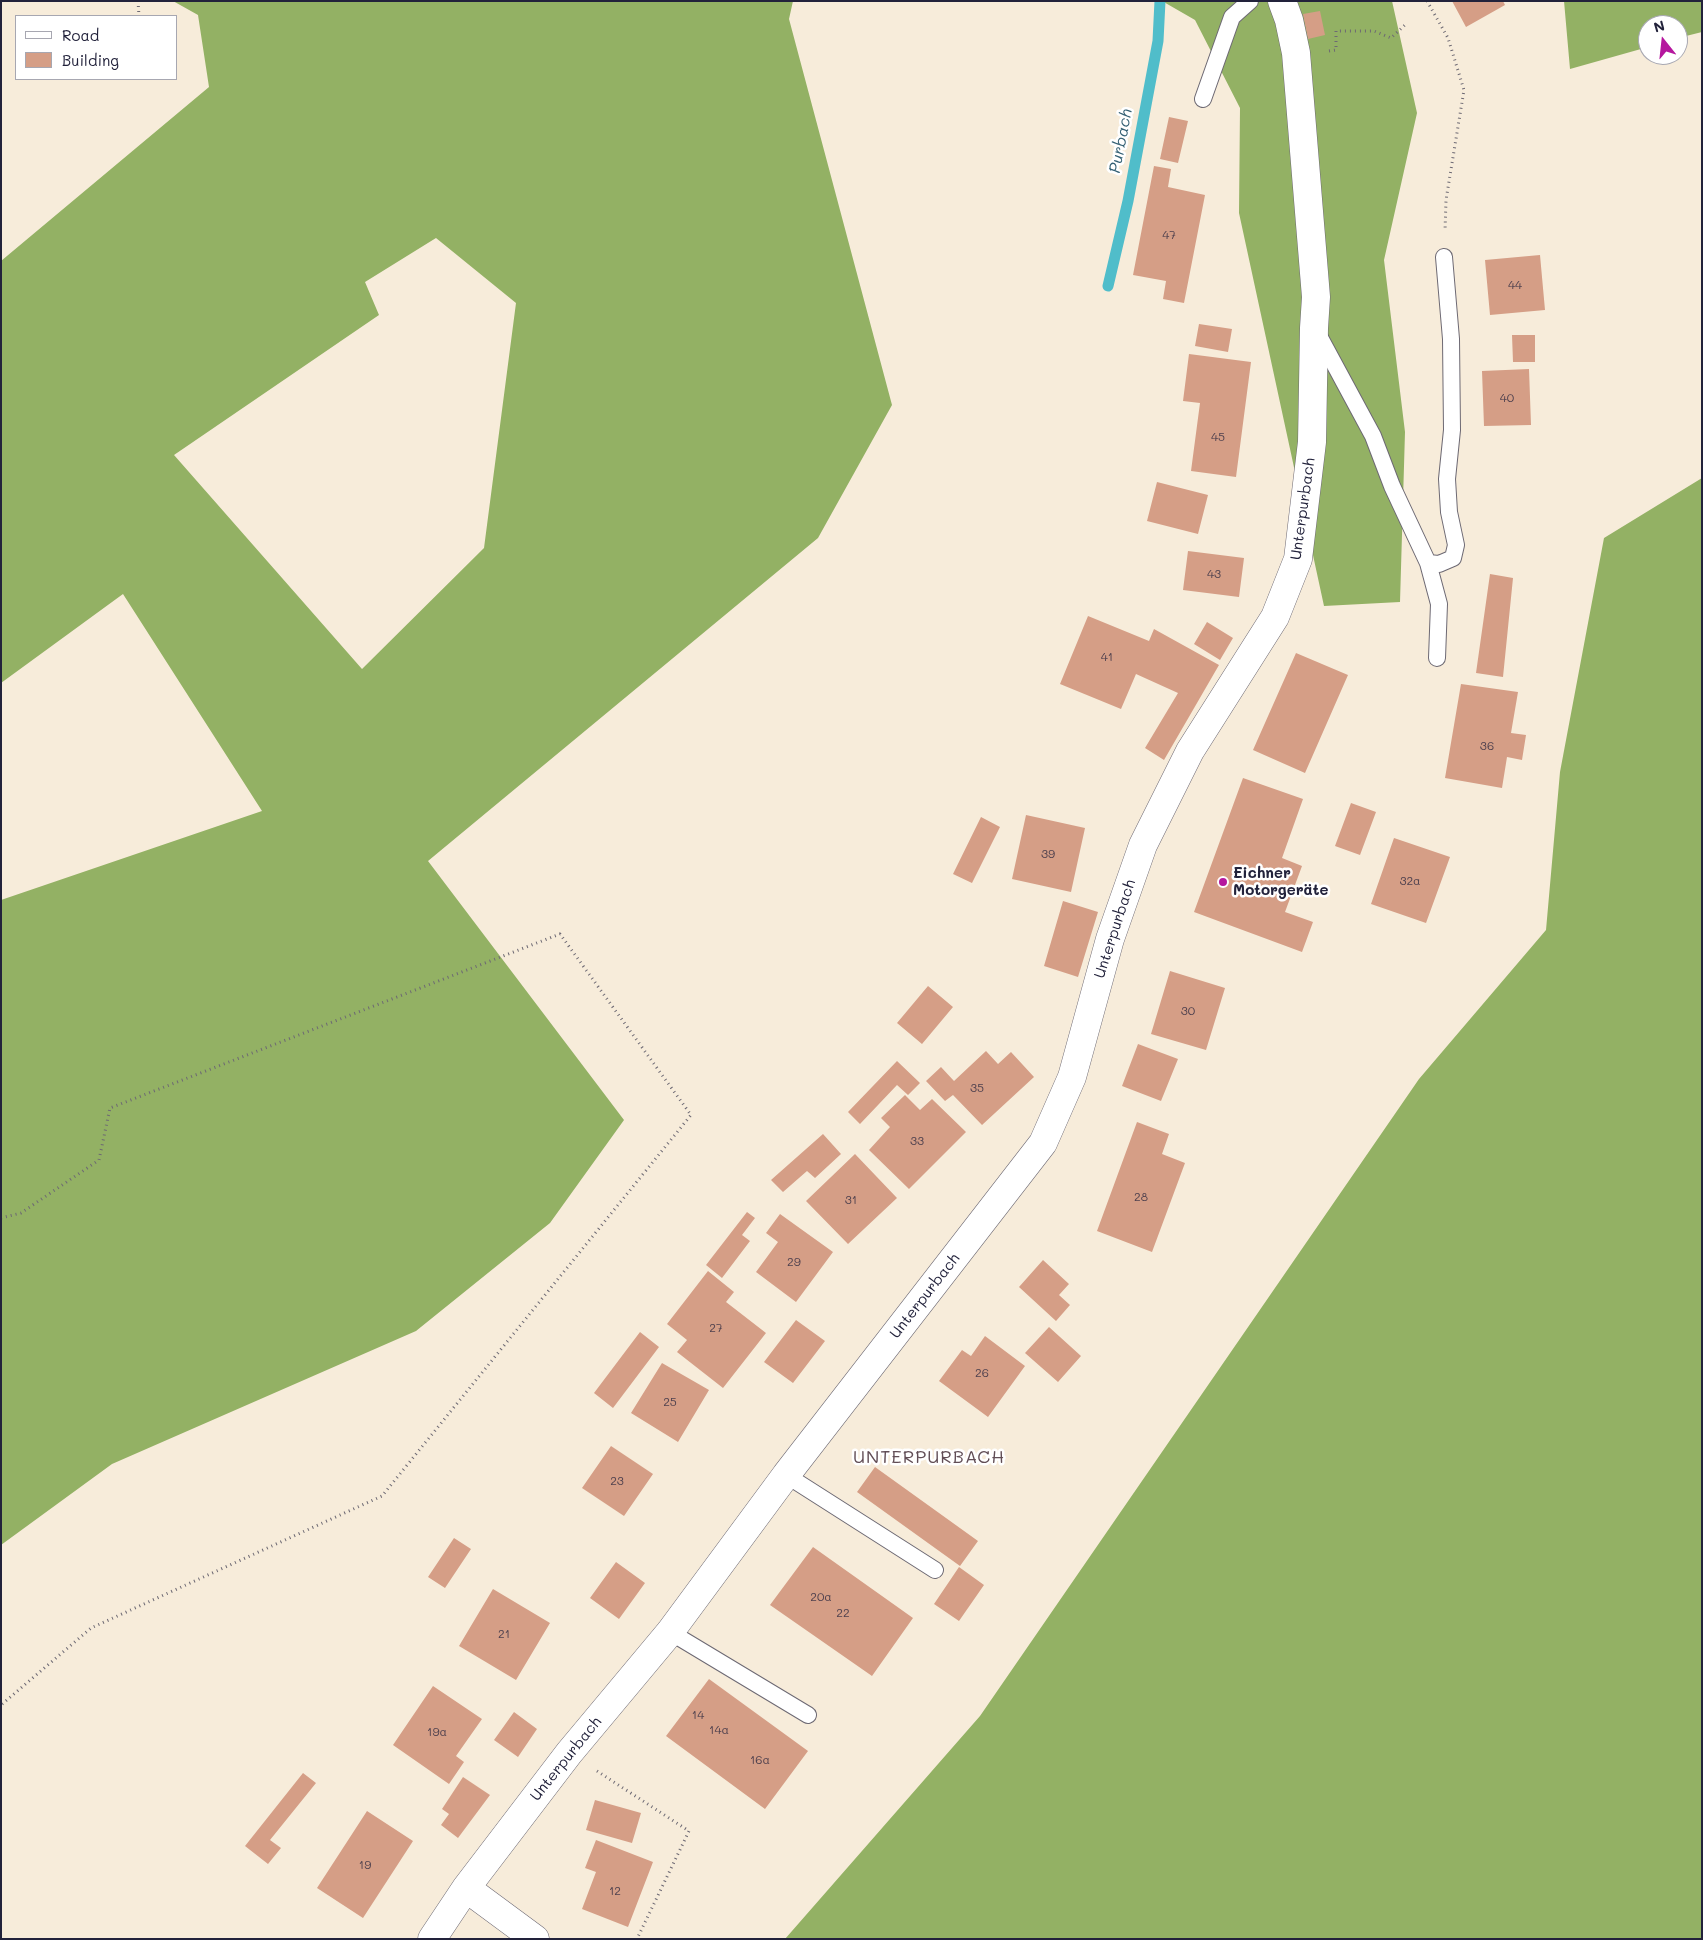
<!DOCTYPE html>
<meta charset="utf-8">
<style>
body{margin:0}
#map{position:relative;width:1703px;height:1940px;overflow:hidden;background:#f7ecda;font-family:Mali,sans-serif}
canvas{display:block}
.frame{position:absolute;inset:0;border:2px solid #22223b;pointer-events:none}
.legend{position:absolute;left:15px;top:15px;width:162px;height:65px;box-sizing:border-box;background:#fff;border:1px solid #a7a7b1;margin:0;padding:6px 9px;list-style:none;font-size:15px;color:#22223b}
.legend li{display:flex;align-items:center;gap:10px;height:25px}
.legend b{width:25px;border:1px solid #a7a7b1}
.north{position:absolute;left:1638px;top:15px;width:50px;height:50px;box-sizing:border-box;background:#fff;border:1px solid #a7a7b1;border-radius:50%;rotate:344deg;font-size:14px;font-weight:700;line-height:20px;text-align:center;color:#22223b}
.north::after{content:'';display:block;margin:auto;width:18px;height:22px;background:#b5179e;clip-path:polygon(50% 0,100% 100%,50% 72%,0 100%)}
</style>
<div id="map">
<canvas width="1703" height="1940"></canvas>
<div class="frame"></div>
<ul class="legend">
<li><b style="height:6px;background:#fff"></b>Road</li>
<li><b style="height:14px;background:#d59e86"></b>Building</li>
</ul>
<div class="north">N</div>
</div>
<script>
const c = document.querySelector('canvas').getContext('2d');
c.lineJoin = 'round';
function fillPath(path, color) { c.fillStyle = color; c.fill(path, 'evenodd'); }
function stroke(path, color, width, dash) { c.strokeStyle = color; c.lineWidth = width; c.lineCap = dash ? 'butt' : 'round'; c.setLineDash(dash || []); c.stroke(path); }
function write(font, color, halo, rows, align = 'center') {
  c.font = font + ' Mali,sans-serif'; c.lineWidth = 5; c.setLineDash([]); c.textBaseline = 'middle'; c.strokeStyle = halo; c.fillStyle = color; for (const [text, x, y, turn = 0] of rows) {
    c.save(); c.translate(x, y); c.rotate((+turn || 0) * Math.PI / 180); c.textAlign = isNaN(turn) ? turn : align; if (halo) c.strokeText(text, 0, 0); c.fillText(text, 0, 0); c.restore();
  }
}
const forest = new Path2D(`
 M173,1H793L789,19L892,405L818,538L428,861L624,1120L550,1223L416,1331L112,1464L1,1545V900L262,811L123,594L1,683V261L209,87L198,15ZM436,238L516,303L484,548L362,669L174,455L379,315L365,282Z
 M1162,1H1392L1417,113L1384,260L1405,432L1400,602L1324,606L1239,213L1240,108L1195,20Z
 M1564,1H1702V32L1678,38V25H1648V47L1570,69Z
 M1702,478V1939H785L980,1716L1419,1079L1546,930L1560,772L1604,538Z`);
const stream = new Path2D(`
 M1108,286L1128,201L1158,41L1160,1`);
const building = new Path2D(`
 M1452,1H1503L1505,5L1466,27Z
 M1320,11L1325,35L1308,39L1303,14Z
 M1169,117L1188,121L1178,163L1160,159Z
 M1154,166L1171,169L1168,187L1205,195L1184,303L1163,299L1166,281L1133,275Z
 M1540,255L1545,310L1490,315L1485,260Z
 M1199,324L1232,329L1228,352L1195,346Z
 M1512,335H1535V362H1513Z
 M1189,354L1251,362L1236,477L1191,471L1200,403L1183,401Z
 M1529,369L1531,425L1484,426L1482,371Z
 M1157,482L1208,495L1198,534L1147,521Z
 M1188,551L1244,558L1239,597L1183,590Z
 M1490,574L1513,578L1503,677L1476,673Z
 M1088,616L1149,641L1154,629L1219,665L1164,760L1145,748L1178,693L1136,674L1121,709L1060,684Z
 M1207,622L1233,638L1220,660L1194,644Z
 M1296,653L1348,675L1305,773L1253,750Z
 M1461,684L1518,692L1511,733L1526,735L1522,760L1507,757L1502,788L1445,778Z
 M1243,778L1303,799L1282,858L1302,866L1285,912L1313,922L1302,952L1194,912Z
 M1351,803L1376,812L1360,855L1335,846Z
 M1026,815L1085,828L1071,892L1012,879Z
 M981,817L1000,827L972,883L953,874Z
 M1394,838L1450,857L1426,923L1371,904Z
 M1063,901L1098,912L1078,977L1044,966Z
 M1170,971L1225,988L1206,1050L1151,1034Z
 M928,986L953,1007L922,1044L897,1023Z
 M1138,1044L1178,1059L1161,1101L1122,1086Z
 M986,1051L998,1064L1011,1052L1034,1077L982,1125L953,1095L945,1101L926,1081L941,1067L954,1081Z
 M897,1061L920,1083L908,1095L897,1085L860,1124L848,1112Z
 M905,1095L920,1110L932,1099L966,1132L909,1189L869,1150L890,1127L881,1118Z
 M1137,1122L1169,1134L1162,1154L1185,1163L1152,1252L1097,1231Z
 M823,1134L841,1154L815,1178L807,1171L783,1192L771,1180Z
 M855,1154L897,1198L848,1244L806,1201Z
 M747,1212L755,1218L742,1235L750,1241L722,1278L706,1265Z
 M780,1214L833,1252L796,1302L756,1272L778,1242L766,1233Z
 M1043,1260L1069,1284L1059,1295L1070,1305L1056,1321L1019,1287Z
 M708,1271L734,1292L726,1302L766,1333L723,1388L677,1352L687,1340L667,1324Z
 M796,1320L825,1341L793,1383L764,1362Z
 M1049,1327L1081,1356L1058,1382L1025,1353Z
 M640,1332L659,1347L613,1408L594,1393Z
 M985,1336L1025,1366L988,1417L939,1381L962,1350L971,1356Z
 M662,1363L709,1390L678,1442L631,1413Z
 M611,1446L653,1474L624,1516L582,1488Z
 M875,1467L978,1541L960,1566L857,1492Z
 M454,1538L471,1549L445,1588L428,1577Z
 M813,1547L913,1618L872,1676L770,1605Z
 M616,1562L645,1583L619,1619L590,1598Z
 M959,1567L984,1585L959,1621L934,1604Z
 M493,1589L550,1623L516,1680L459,1646Z
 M709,1679L808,1751L765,1809L666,1736Z
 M433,1686L482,1719L456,1756L464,1762L449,1784L393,1745Z
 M514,1712L537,1729L518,1757L494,1740Z
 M303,1773L316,1783L270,1840L281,1848L268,1864L245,1846Z
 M463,1777L490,1795L458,1838L441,1825L449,1814L442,1809Z
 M595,1800L641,1813L632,1843L586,1830Z
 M367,1811L413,1841L363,1918L317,1888Z
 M596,1840L653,1862L628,1927L582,1909L596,1872L585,1868Z`);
const path = new Path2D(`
 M138,1L139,16
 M1427,1L1448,38L1464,90L1446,200L1445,231
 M1329,51L1336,50V31H1374L1391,38L1407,23
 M1,1218L21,1213L99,1160L110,1108L560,934L691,1115L382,1496L91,1628L1,1705
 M597,1771L689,1831L637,1939`);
const lane = new Path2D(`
 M1203,99L1232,17L1250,1
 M1318,334L1373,436L1392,486L1428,563L1439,564L1453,558L1456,545L1449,512L1447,479L1452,430L1451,339L1444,257
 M1428,563L1439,604L1437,658
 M786,1475L935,1570
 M670,1632L808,1715`);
const street = new Path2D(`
 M466,1888L535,1939
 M432,1939L466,1888L569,1753L670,1632L786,1475L1043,1143L1072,1077L1110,939L1143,845L1190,751L1275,617L1298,559L1312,442L1314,328L1316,297L1296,53L1289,20L1282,1`);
const markers = [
 [1223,882,5,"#b5179e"]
];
const numberNames = [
 ["47",1169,235],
 ["44",1515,285],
 ["40",1507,398],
 ["45",1218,437],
 ["43",1214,574],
 ["41",1107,657],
 ["36",1487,746],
 ["39",1048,854],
 ["32a",1410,881],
 ["30",1188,1011],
 ["35",977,1088],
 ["33",917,1141],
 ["28",1141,1197],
 ["31",851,1200],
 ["29",794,1262],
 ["27",716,1328],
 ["26",982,1373],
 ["25",670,1402],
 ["23",617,1481],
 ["20a",821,1597],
 ["22",843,1613],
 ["21",504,1634],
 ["14",698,1715],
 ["14a",719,1730],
 ["19a",437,1732],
 ["16a",760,1760],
 ["19",365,1865],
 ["12",615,1891]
];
const streetNames = [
 ["Unterpurbach",1303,509,-82],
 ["Unterpurbach",1115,929,-72],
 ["Unterpurbach",925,1296,-52],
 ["Unterpurbach",566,1759,-51]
];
const poiNames = [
 ["Eichner",1233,873],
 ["Motorgeräte",1233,890]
];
const waterNames = [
 ["Purbach",1121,141,-79]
];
const quarterNames = [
 ["UNTERPURBACH",929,1457]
];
fillPath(forest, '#93b164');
stroke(stream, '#50bdca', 11);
fillPath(building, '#d59e86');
stroke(lane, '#6d6973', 18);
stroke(street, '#6d6973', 29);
stroke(path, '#6d6973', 3, [1, 4]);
stroke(lane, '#fff', 16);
stroke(street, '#fff', 28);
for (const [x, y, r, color] of markers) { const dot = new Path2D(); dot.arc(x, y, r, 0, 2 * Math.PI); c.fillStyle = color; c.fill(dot); stroke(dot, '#fff', 2); }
write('12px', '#4f414e', null, numberNames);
write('15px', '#22223b', '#fff', streetNames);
write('bold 15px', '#22223b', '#fff', poiNames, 'left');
write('italic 16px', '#346074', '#fff', waterNames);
c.letterSpacing = '1px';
write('18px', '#614d55', '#fff', quarterNames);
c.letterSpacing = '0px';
</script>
